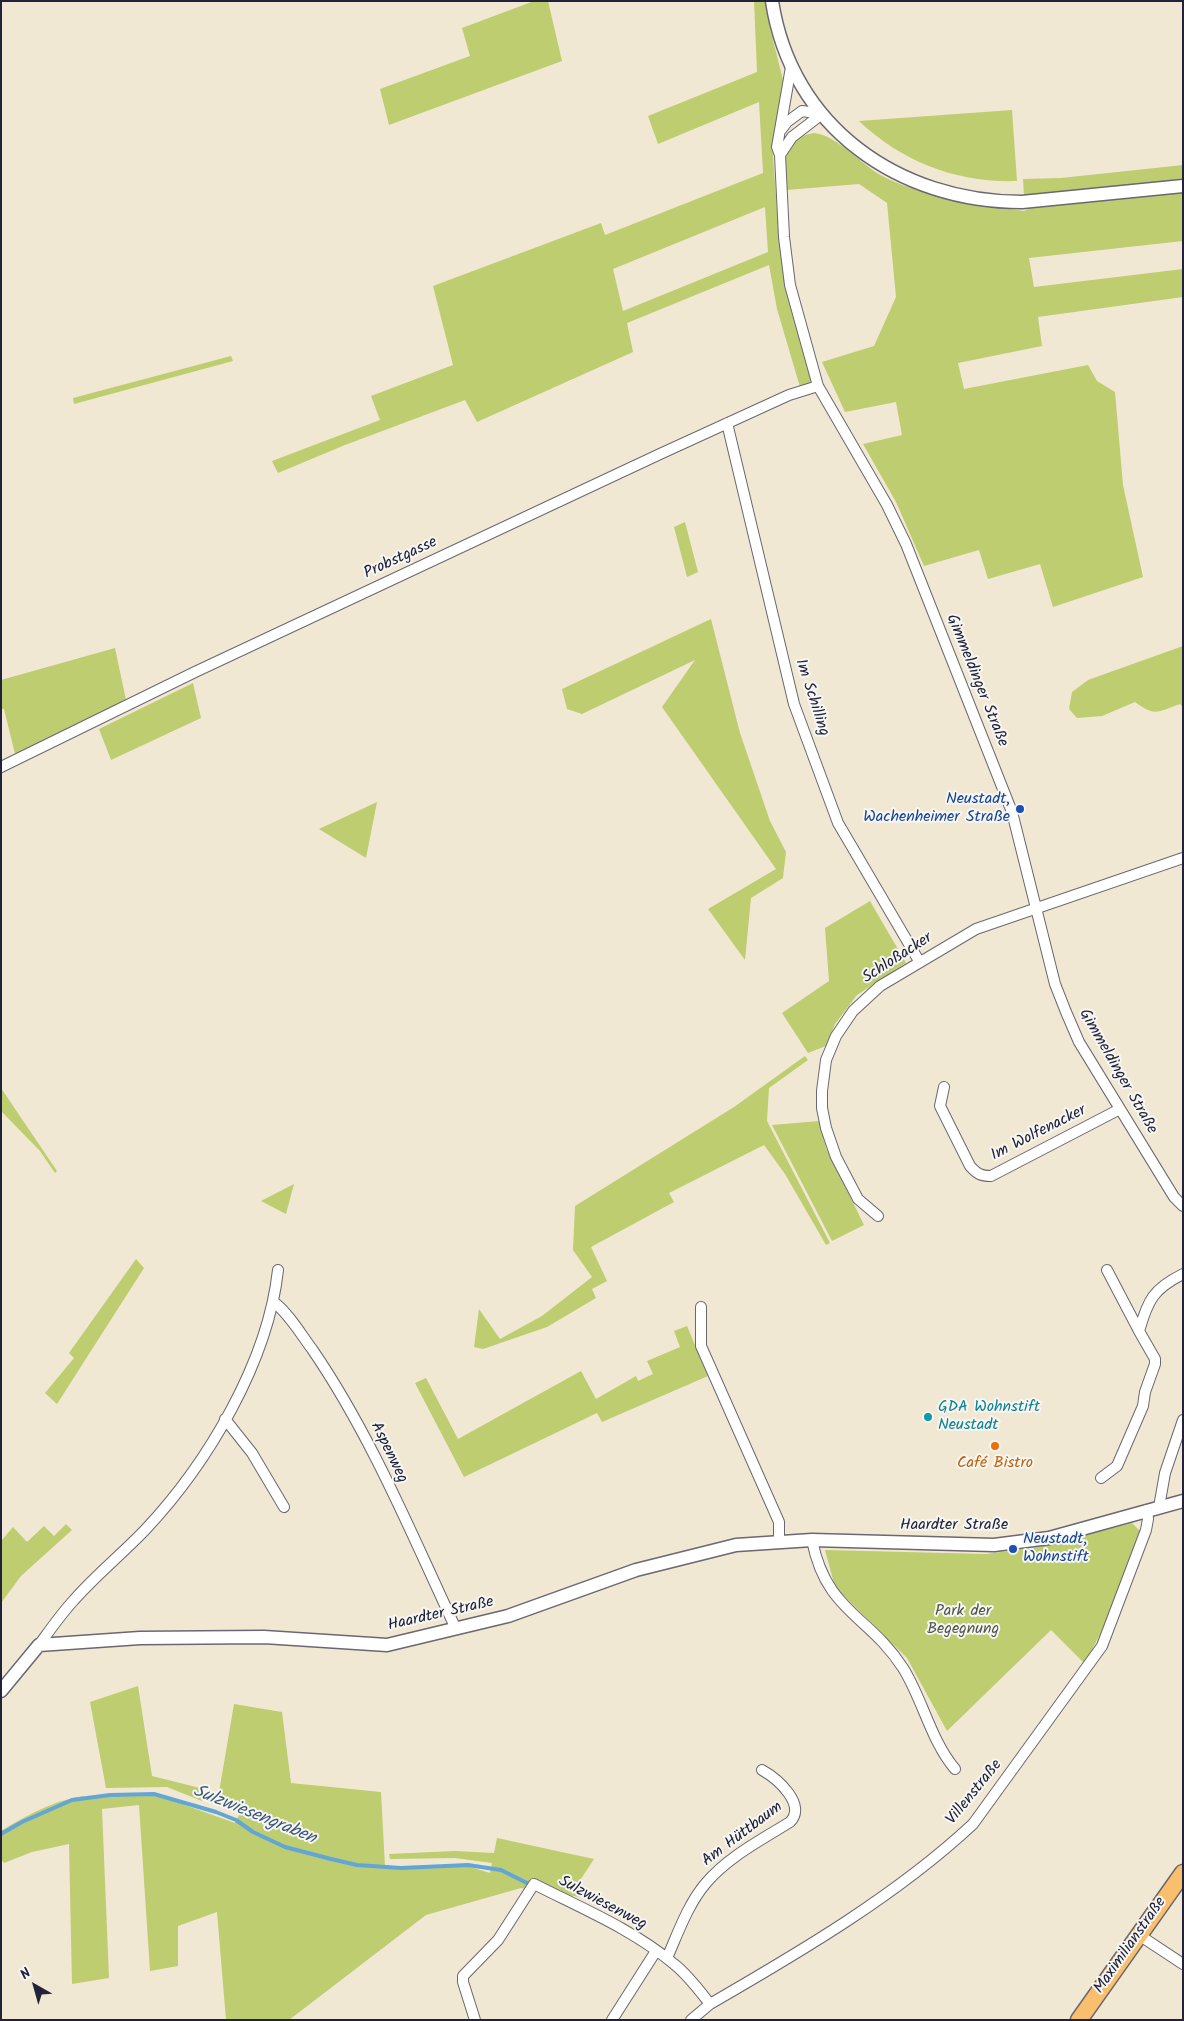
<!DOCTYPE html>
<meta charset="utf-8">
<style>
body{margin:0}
#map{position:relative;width:1184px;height:2021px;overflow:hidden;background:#f1e8d3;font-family:Kalam,sans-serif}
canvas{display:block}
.frame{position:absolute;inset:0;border:2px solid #22223b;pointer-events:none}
.north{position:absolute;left:10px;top:1961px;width:50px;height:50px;-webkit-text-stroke:4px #f6f6f2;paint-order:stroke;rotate:322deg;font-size:14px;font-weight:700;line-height:20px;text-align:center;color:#22223b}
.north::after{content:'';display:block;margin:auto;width:18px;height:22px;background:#22223b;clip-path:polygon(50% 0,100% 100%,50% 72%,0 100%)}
</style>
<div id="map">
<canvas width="1184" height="2021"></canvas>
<div class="frame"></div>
<div class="north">N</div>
</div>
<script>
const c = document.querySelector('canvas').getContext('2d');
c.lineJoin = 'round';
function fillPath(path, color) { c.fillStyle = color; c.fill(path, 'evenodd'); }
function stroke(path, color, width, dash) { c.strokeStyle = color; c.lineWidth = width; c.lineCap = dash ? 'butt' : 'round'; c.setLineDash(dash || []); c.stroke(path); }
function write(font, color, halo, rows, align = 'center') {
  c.font = font + ' Kalam,sans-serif'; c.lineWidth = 4; c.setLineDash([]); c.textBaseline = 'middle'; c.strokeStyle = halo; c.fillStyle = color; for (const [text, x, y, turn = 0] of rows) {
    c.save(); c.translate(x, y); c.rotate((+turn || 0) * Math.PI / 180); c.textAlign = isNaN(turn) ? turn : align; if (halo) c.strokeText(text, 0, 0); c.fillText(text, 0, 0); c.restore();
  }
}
const green = new Path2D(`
 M534,1H548L562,61L389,125L380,89L470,56L462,28Z
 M754,1H767L770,28L784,84L773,156L779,237L786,285L812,383L800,387L777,309L769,265L627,323L633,352L477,422L465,400L345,445L278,473L272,461L380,420L371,396L453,365L433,286L601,223L605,235L763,173L759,102L658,144L648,116L757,72ZM765,207L768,252L623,311L613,269Z
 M1012,110L1017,181C957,183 902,162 859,121Z
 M814,133C837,135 861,165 884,177C927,198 977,204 1024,211L1032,207L1183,191V241L1029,258L1034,287L1183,269V297L1038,317L1042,346L958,363L964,389L1088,365L1097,381L1115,392L1123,485L1143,577L1053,607L1040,564L988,579L979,550L924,566L896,502L863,444L902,435L896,402L845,412L822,362L874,346L896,297L887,203L859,184L787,190C785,163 780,138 814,133Z
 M1183,165V180L1024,196L1023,179L1061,178Z
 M231,356L233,361L74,404L73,398Z
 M685,522L698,572L687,577L674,527Z
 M711,619L740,733L770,821L786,852L783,878L751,898L745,960L708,909L776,869L662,707L695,660L582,714L567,709L562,689Z
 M1183,646V707L1180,704C1157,712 1156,717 1135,702L1102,716L1077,718L1069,709L1072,692L1088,680Z
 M115,648L126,700L15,754L4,709H1V680Z
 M193,683L201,718L111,760L99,729Z
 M377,802L366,858L319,829Z
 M870,901L906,963L857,995L835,1024L826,1046L808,1053L782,1013L829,981L825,928Z
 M805,1056L808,1060L769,1088L767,1121L830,1243L826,1245L785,1174L764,1145L669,1193L674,1202L591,1247L607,1281L592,1289L596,1298L547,1327L483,1349L474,1347L479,1309L500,1339L542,1316L592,1277L573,1250L575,1206L734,1107Z
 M1,1088L57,1171L55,1173L40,1151L1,1111Z
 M819,1121L826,1148L864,1225L832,1241L772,1125Z
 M294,1184L286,1214L261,1201Z
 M136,1259L144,1268L57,1404L45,1393L74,1358L69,1353Z
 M687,1326L708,1376L602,1422L597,1413L464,1477L415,1383L426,1378L458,1439L581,1371L596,1399L636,1376L638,1381L653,1374L647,1361L680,1347L674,1331Z
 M1132,1523L1140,1531L1103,1628L1087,1660L1083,1662L1051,1630L947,1731L907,1658L835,1587L825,1550L986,1554L1039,1547Z
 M66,1524L72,1530L21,1576L1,1603V1541L13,1527L27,1542L44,1526L54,1536Z
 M138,1686L152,1776L200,1788L202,1801L167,1787L106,1788L90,1702Z
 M234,1704L282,1712L291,1783L381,1792L385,1867L467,1866L490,1873L492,1863L455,1858L390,1859L389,1854L455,1851L494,1853L497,1838L594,1859L575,1888L580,1897L521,1888L426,1915L289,2020H226L217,1912L178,1926V1966L150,1971L139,1805L102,1809L109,1978L72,1984L69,1844L32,1852L4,1863L1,1859V1831C26,1816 54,1800 84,1796L83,1799L110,1795L154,1794L235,1823L240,1813L217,1804Z`);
const stream = new Path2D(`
 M1,1834L22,1822L72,1800L110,1795L154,1794L216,1812L236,1820L253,1832L285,1847L331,1859L357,1865L401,1868L468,1865L501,1870L531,1885`);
const minor = new Path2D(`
 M791,67L777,147L780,155L784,237L790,285L818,386L887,505L906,544L1012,812L1055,984L1066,1012L1079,1042L1174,1197L1183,1206
 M781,130L787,122L802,111L822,114
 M780,155L792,137L822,114
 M727,423L794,704L838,823L919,961
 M1,767L195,672L660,454L789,395L818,386
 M944,1087L940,1106L970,1166C977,1174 981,1176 991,1176L1120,1109
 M878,1216L858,1199L836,1157L826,1128L822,1108V1091L826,1060L836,1036L853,1011L880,986L976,929L1183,858
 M1107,1270L1139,1331
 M274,1302C290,1315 300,1333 312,1349C371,1435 412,1535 456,1629
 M701,1307V1346L779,1522V1541
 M225,1419L252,1453L284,1507
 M1101,1478L1117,1466L1143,1406L1145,1392L1155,1364V1359L1139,1331C1148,1300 1153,1289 1183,1274
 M1159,1507L1165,1473L1183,1420
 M812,1540C826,1612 869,1615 903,1668C923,1700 931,1741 955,1769
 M39,1645C50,1630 61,1614 74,1600C96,1575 122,1554 145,1530C208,1463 268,1362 278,1270
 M1139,1935L1183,1964
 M667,1958C678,1933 688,1904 706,1883C728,1857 761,1840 790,1822C807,1805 778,1779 762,1770
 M475,2020L463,1982V1976L498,1940L534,1884C581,1908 634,1930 674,1964C688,1975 699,1990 710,2004
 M612,2020L656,1951
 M691,2020L710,2004C800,1952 897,1895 973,1824L1102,1646L1146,1530L1148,1519L1147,1510`);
const tertiary = new Path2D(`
 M772,1C791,127 899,202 1022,202L1183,186
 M1,1691L39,1645L140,1638L264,1637L387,1645L508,1616L636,1570L736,1545L812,1540L994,1545L1049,1538L1183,1501`);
const primary = new Path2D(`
 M1079,2020L1183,1873`);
const markers = [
 [1020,809,5,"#1a4fb4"],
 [928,1417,5,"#0f9aa8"],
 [995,1446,5,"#e8710a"],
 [1013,1549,5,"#1a4fb4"]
];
const streetNames = [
 ["Probstgasse",401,559,-25],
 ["Gimmeldinger Straße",976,681,68],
 ["Im Schilling",811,698,72],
 ["Schloßacker",898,959,-33],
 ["Gimmeldinger Straße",1117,1072,60],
 ["Im Wolfenacker",1039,1134,-27],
 ["Aspenweg",388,1453,64],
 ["Haardter Straße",954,1526],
 ["Haardter Straße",441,1615,-13],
 ["Villenstraße",975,1793,-51],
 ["Am Hüttbaum",743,1835,-37],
 ["Sulzwiesenweg",602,1904,28],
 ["Maximilianstraße",1131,1946,-55]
];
const transitNames = [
 ["Neustadt,",1010,800],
 ["Wachenheimer Straße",1010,818],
 ["Neustadt,",1023,1540,"left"],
 ["Wohnstift",1023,1558,"left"]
];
const cultureNames = [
 ["GDA Wohnstift",938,1408],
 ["Neustadt",938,1426]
];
const foodNames = [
 ["Café Bistro",995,1464]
];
const parkNames = [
 ["Park der",963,1612],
 ["Begegnung",963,1630]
];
const waterNames = [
 ["Sulzwiesengraben",254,1816,22]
];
fillPath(green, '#bdcd70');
stroke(stream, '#62a6d7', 4);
stroke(minor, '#6a6770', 12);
stroke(tertiary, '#6a6770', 15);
stroke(primary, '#6a6770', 19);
stroke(minor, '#fff', 10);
stroke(tertiary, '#fff', 12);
stroke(primary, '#f9bf6d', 16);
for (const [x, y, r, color] of markers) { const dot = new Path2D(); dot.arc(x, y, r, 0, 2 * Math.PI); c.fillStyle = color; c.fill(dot); stroke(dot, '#f6f6f2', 2); }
write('16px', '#22223b', '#f6f6f2', streetNames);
write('16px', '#164399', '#f6f6f2', transitNames, 'right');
write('16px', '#0d838f', '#f6f6f2', cultureNames, 'left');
write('16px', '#c56008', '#f6f6f2', foodNames);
write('16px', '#50554b', '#f6f6f2', parkNames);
write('italic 18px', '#3c5779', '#f6f6f2', waterNames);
</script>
